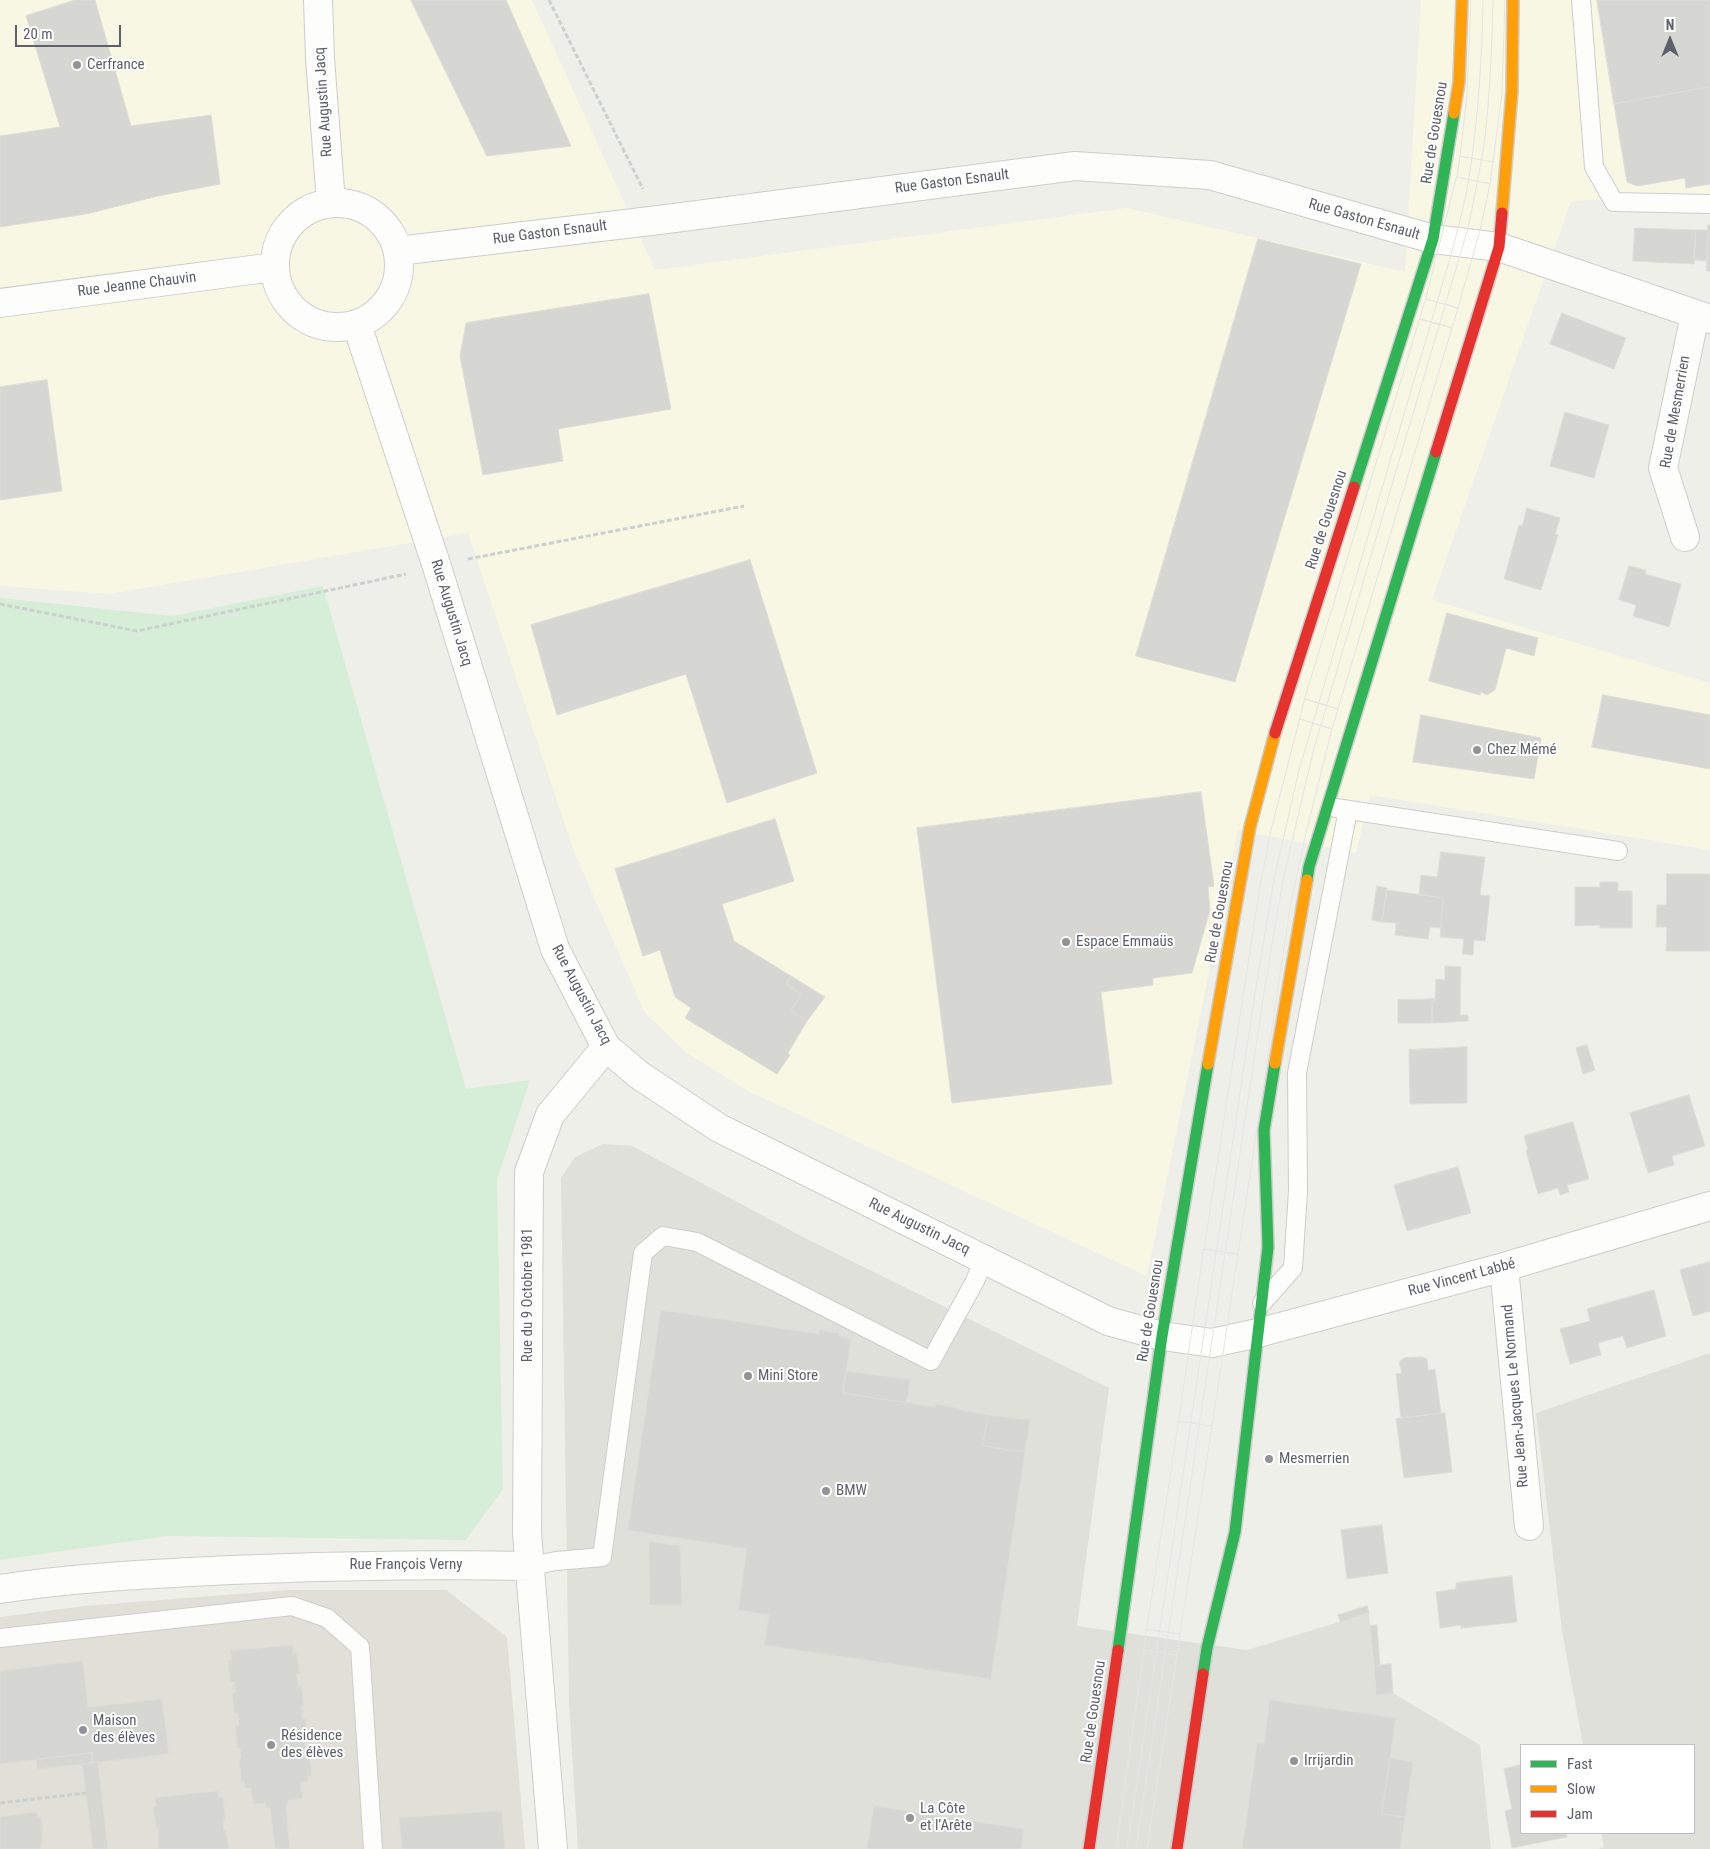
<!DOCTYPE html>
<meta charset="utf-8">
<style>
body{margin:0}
#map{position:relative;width:1710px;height:1849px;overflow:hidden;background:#efefea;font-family:"Roboto Condensed",sans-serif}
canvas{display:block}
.legend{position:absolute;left:1520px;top:1744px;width:175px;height:90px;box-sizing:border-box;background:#fff;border:1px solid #bfc0c3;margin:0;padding:6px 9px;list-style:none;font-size:15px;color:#5e6169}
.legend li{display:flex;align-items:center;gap:10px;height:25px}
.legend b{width:25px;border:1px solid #bfc0c3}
.north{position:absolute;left:1645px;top:15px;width:50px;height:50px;-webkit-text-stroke:4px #fff;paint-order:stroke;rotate:0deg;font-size:14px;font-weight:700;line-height:20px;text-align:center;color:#5e6169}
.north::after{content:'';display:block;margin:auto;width:18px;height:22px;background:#5e6169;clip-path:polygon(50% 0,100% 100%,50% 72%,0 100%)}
.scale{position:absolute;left:15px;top:25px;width:106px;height:22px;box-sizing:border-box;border:2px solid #5e6169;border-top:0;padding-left:6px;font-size:15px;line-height:18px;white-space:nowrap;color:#5e6169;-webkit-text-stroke:4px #fff;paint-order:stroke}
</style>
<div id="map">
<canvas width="1710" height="1849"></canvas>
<ul class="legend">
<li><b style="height:6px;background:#30b455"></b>Fast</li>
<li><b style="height:6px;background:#ff9f0a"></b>Slow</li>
<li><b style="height:6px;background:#e5322d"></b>Jam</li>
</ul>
<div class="north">N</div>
<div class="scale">20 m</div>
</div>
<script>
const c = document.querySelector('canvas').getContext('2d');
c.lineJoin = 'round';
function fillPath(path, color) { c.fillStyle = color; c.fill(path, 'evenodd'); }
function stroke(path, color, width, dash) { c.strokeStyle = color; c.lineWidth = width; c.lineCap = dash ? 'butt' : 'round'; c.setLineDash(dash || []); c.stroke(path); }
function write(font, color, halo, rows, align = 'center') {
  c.font = font + ' "Roboto Condensed",sans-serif'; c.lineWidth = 4; c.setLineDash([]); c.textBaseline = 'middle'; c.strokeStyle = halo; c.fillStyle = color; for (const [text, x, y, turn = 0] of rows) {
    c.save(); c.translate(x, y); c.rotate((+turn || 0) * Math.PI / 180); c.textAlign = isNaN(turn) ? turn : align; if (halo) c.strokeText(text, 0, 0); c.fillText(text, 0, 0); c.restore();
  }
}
const commercial = new Path2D(`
 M0,0H532L655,270L1127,208L1405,272L1421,0H1710V194L1571,201L1432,600L1710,683V850L1370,795L1356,853L1238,830L1147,1276L748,1091L687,1053L645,1013L573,849L468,533L109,594L0,586Z`);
const industrial = new Path2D(`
 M603,1144L632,1146L805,1238L1109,1388L1077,1626L1247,1650L1369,1613L1376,1694L1393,1693L1480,1745L1491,1849H578L569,1703L561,1178L575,1157Z
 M1710,1353V1849H1598L1604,1847L1601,1833H1694V1745H1583L1562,1631L1536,1413Z`);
const education = new Path2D(`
 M288,1590H446L507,1637L525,1849H0V1617L85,1606Z`);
const green = new Path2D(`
 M323,586L466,1089L530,1080L497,1180L503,1489L466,1540L167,1536L0,1560V598L172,616Z`);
const building = new Path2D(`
 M75,0H95L131,126L211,115L220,184L158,196L86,214L0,227V136L60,127L26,16Z
 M411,0H506L571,146L487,156Z
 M1597,0H1710V87L1614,104Z
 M1710,87V184L1686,188L1685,178L1637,186L1627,182L1614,104Z
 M1708,225H1710V271H1707Z
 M1635,228L1696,230L1694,264L1633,261Z
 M1696,230H1708L1707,261L1694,260Z
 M1258,239L1361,264L1235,682L1136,656Z
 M649,294L671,409L558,429L563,461L483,475L460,356L466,323Z
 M1562,313L1626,338L1614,369L1550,344Z
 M47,380L62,491L0,500V387Z
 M1565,412L1609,425L1594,478L1550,466Z
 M1527,508L1560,518L1555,534L1558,535L1541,590L1504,579L1519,525L1522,526Z
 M750,560L817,773L727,803L686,674L557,715L531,625Z
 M1629,566L1646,570L1645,574L1681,584L1669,627L1633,616L1636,605L1619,600Z
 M1447,613L1538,638L1534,656L1506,648L1495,690L1487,695L1481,692L1480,695L1429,681Z
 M1603,695L1710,715V769L1592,747Z
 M1421,715L1541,738L1534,779L1413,762Z
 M1201,792L1214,886L1208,887L1210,910L1192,973L1153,978V985L1101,992L1112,1084L952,1103L917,828Z
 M775,819L794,881L722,904L734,941L791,976L786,984L801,994L791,1011L807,1021L788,1053L790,1055L777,1074L685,1018L691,1008L675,997L660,950L643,956L615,869Z
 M1441,852L1485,857L1480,895L1490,896L1485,941L1474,940L1473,955L1462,954L1464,939L1440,937L1443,898L1419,894L1421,875L1437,877Z
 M1667,874H1710V951H1666L1667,927H1656L1657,905H1666Z
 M1600,882H1618V891H1632V928H1600V925L1575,926V887H1600Z
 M1377,886L1387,888L1382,922L1372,920Z
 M1387,890L1443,898L1441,928L1430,927L1428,939L1395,935L1396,923L1382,922Z
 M1445,966L1461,967L1460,1015H1468V1021L1432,1023V1001H1435L1436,979L1445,980Z
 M791,976L825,997L807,1021L791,1011L801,994L786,984Z
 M1435,999V1001H1432V1023H1398V1000Z
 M1587,1045L1595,1070L1583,1074L1576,1048Z
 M1467,1047V1103L1410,1104L1409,1050Z
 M1689,1095L1705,1146L1672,1156L1674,1165L1648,1173L1630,1113Z
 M1573,1122L1589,1179L1567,1185L1569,1192L1560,1195L1558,1188L1538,1194L1526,1151L1528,1150L1524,1136Z
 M1458,1167L1471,1213L1407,1231L1394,1185Z
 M1710,1262V1311L1693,1316L1680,1270Z
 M1654,1290L1666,1336L1627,1348L1623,1336L1598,1343L1601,1355L1570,1364L1560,1329L1590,1321L1587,1309Z
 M661,1310L819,1334V1330L839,1333V1336L851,1339L843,1393L935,1407V1404L958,1408V1410L988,1415L983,1446L1025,1452L991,1679L764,1645L769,1615L738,1610L747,1549L628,1530Z
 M1422,1357L1427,1359L1428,1370L1435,1369L1441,1413L1401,1418L1396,1374L1402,1373L1399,1362L1404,1358Z
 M846,1371L910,1380L906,1403L843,1393Z
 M1445,1413L1452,1472L1404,1478L1396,1419Z
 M988,1415L1030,1420L1025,1452L983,1446Z
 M1382,1525L1388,1573L1347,1579L1341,1530Z
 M649,1541L680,1546L682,1605H650Z
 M1512,1576L1517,1622L1461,1628V1625L1440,1628L1436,1592L1456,1589V1583Z
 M1367,1606L1369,1613L1340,1622L1338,1615Z
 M1377,1625L1380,1666H1374L1370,1626Z
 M293,1645V1653H297L300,1674H297L298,1686H301L304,1706H301L302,1719H306L308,1741H304L306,1752H309L312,1776H308V1782H300L303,1798L288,1800V1804L286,1805L290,1849H275L270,1808H266L265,1803L253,1804L251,1788H245L244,1781H241L239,1759L241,1758L240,1748H237L235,1725H239L238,1714H234L232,1693L236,1692L234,1681L230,1682L228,1660L232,1659L230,1651Z
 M83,1661L88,1707L162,1699L169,1754L92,1763V1753L0,1764V1671Z
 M1391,1664L1393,1693L1376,1695L1374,1666Z
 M1270,1700L1396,1718L1382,1814L1405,1817L1400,1849H1242L1257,1743L1264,1744Z
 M92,1753V1763L37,1769L36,1760Z
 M1390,1758L1413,1762L1405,1817L1382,1814Z
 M98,1762L108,1849H93L82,1764Z
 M1521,1765V1833H1566L1567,1837L1512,1848L1505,1811L1512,1809L1504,1769Z
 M218,1791L219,1798L223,1797L226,1820H223L224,1831L226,1830L229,1849H158V1827L156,1828L153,1806H156L155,1798Z
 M874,1806L1024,1829L1021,1849H867Z
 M502,1811L505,1849H402L399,1818Z
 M37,1812L38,1818H41L43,1841H41V1849H0V1817Z`);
const path = new Path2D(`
 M549,0L643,189
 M468,559L744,506
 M0,604L137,631L406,574
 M0,1803L86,1793`);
const lane = new Path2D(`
 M1581,0L1594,167L1614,202L1710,204
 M1336,808L1618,851
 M1262,1303L1293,1268L1298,1191L1297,1073L1348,810
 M530,1566L556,1561L602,1557L643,1253L663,1236L697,1242L931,1361L975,1281L984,1259
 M0,1638L292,1606L327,1618L360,1647L373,1849`);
const street = new Path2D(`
 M318,0L320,58L331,203
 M275 265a62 62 0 1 1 124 0a62 62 0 1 1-124 0Z
 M398,251L659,220L1075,166L1210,175L1433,239L1499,247L1710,319
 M0,303L274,267
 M357,325L437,567L555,949L606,1047L639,1075L719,1128L1108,1321L1162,1336L1212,1343L1258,1333L1504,1267L1710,1206
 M1685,537L1663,468L1695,315
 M1504,1267L1529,1526
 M0,1589C76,1577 154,1574 230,1570C330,1566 430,1564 530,1566
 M553,1849L527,1533L529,1172L550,1115L606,1047`);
const fast = new Path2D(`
 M1354,487L1433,239L1454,113
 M1307,880L1309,867L1436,452
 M1118,1650L1162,1336L1208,1064
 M1203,1674L1207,1648L1235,1532L1268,1247L1264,1130L1275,1063`);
const slow = new Path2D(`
 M1454,113L1459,82L1462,0
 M1502,213L1512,91L1513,0
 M1275,1063L1307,880
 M1208,1064L1250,827L1275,733`);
const jam = new Path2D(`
 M1436,452L1499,247L1502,213
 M1275,733L1354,487
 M1089,1849L1118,1650
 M1177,1849L1203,1674`);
const tram = new Path2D(`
 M1467,158L1460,156L1467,95L1471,0
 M1457,177L1490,184L1480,230L1458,308L1426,299Z
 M1464,179L1457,177L1460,156L1494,162
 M1484,182L1490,184L1502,94L1505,0
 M1426,299L1458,308L1452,328L1420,319Z
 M1420,319L1452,328L1338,709L1305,699Z
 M1305,699L1338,709L1332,729L1300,719Z
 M1300,719L1332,729L1305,837L1290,908L1238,1254L1204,1249L1260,886L1271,830Z
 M1204,1249L1238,1254L1212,1426L1179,1421Z
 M1179,1421L1212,1426L1180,1634L1147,1629Z
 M1147,1629L1180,1634L1177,1655L1144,1650Z
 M1116,1849L1144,1650L1177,1655L1147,1849
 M1127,1849L1255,993L1274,879L1299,770L1443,282C1453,248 1463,213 1469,178C1478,119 1482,60 1483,0
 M1136,1849L1265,986L1283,880L1314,748L1468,228C1474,198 1481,168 1485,137C1490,92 1492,46 1493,0`);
const markers = [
 [77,65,5,"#919396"],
 [1477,750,5,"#919396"],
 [1066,942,5,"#919396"],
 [748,1376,5,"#919396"],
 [1269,1459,5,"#919396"],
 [826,1491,5,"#919396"],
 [83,1730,5,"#919396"],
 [271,1745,5,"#919396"],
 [1294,1761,5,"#919396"],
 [910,1818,5,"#919396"]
];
const poiNames = [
 ["Cerfrance",87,65],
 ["Chez Mémé",1487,750],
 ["Espace Emmaüs",1076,942],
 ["Mini Store",758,1376],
 ["Mesmerrien",1279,1459],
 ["BMW",836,1491],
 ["Maison",93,1721],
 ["des élèves",93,1738],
 ["Résidence",281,1736],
 ["des élèves",281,1753],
 ["Irrijardin",1304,1761],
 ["La Côte",920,1809],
 ["et l’Arête",920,1826]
];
const streetNames = [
 ["Rue Augustin Jacq",324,102,-94],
 ["Rue de Gouesnou",1435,133,-81],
 ["Rue Gaston Esnault",952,182,-7],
 ["Rue Gaston Esnault",1364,220,16],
 ["Rue Gaston Esnault",550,233,-7],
 ["Rue Jeanne Chauvin",137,285,-7],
 ["Rue de Mesmerrien",1676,412,-80],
 ["Rue de Gouesnou",1327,520,-72],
 ["Rue Augustin Jacq",451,613,73],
 ["Rue de Gouesnou",1220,912,-80],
 ["Rue Augustin Jacq",581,995,62],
 ["Rue Augustin Jacq",919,1227,26],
 ["Rue Vincent Labbé",1462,1278,-15],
 ["Rue du 9 Octobre 1981",528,1295,-90],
 ["Rue de Gouesnou",1151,1311,-81],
 ["Rue Jean-Jacques Le Normand",1516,1396,-95],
 ["Rue François Verny",406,1565],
 ["Rue de Gouesnou",1094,1712,-82]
];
fillPath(commercial, '#f8f7e4');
fillPath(industrial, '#e0e0db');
fillPath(education, '#e0dfd8');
fillPath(green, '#d6edd8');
fillPath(building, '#d6d6d3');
stroke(building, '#deded8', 1);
stroke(lane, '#cccdcc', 20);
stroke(street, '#cccdcc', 30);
stroke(fast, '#cbcccc', 14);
stroke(slow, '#cbcccc', 14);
stroke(jam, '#cbcccc', 14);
stroke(path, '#cbd1cf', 3, [5, 2.5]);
stroke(lane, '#fdfdfc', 18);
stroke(street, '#fdfdfc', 28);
stroke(fast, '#30b455', 11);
stroke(slow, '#ff9f0a', 11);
stroke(jam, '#e5322d', 11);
stroke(tram, '#e5e5e5', 1);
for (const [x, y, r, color] of markers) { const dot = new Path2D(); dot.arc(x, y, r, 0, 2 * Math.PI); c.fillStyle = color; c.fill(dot); stroke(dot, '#fff', 2); }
write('15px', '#5e6169', '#fff', poiNames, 'left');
write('15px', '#5e6169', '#fff', streetNames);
</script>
